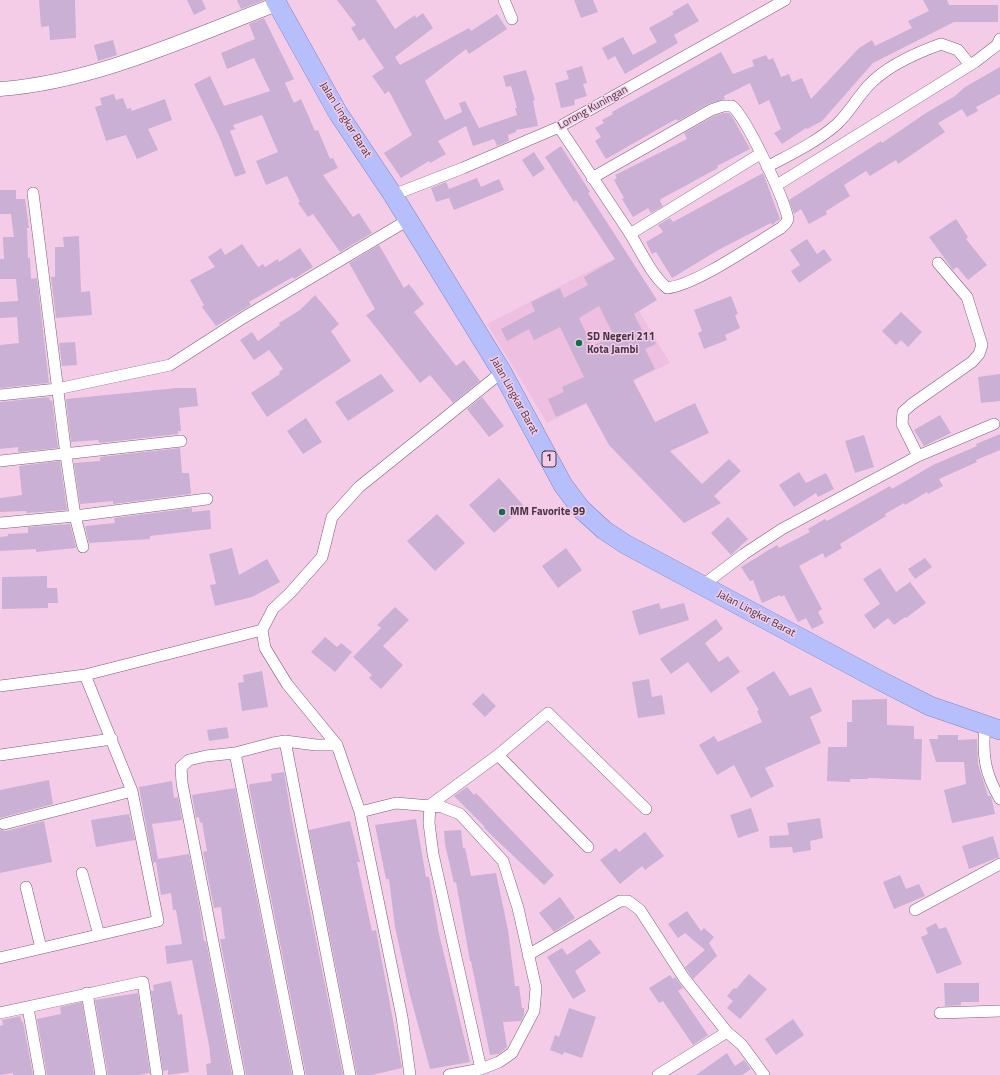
<!DOCTYPE html>
<style>
body{margin:0}
canvas{display:block;background:#f4cce8}
</style>
<canvas width="1000" height="1075"></canvas>
<script>
const c = document.querySelector('canvas').getContext('2d');
c.lineJoin = 'round';
function fillPath(path, color) { c.fillStyle = color; c.fill(path, 'evenodd'); }
function stroke(path, color, width, dash) { c.strokeStyle = color; c.lineWidth = width; c.lineCap = dash ? 'butt' : 'round'; c.setLineDash(dash || []); c.stroke(path); }
function write(font, color, halo, rows, align = 'center') {
  c.font = font + ' "Titillium Web",sans-serif'; c.lineWidth = 3; c.setLineDash([]); c.textBaseline = 'middle'; c.strokeStyle = halo; c.fillStyle = color; for (const [text, x, y, turn = 0] of rows) {
    c.save(); c.translate(x, y); c.rotate((+turn || 0) * Math.PI / 180); c.textAlign = isNaN(turn) ? turn : align; if (halo) c.strokeText(text, 0, 0); c.fillText(text, 0, 0); c.restore();
  }
}
const built = new Path2D(`
 M609,261L670,363L547,423L487,324Z`);
const building = new Path2D(`
 M39,0H75L76,38L50,40L49,26L41,27Z
 M187,0H202L206,9L194,15Z
 M237,0H264L241,9Z
 M337,0H376L395,29L415,15L416,18L423,13L433,28L395,57L400,65L469,28L471,31L497,14L507,29L469,54L466,49L425,81L445,120L462,112L459,103L465,101L479,128L517,115L515,108H517L511,86L506,87L503,76L526,70L535,100L533,101L538,126L516,130V132L508,135L509,141L497,146L494,139L473,146L466,126L438,141L446,154L430,163L429,161L401,178L384,153L412,135L389,91L385,94L372,76L384,68L364,38L359,41L351,28L356,25Z
 M574,0H593L598,12L581,18Z
 M923,0H947L949,5H998V22H954L873,63L822,121L807,129L806,128L782,144L774,133L781,129L769,100L759,105L750,83L724,96L725,99L708,104L678,121L676,119L606,159L595,141L601,137L595,128L604,123L602,120L613,114L612,112L721,52L733,74L754,66L752,60L766,55L769,60L773,58L781,77L789,74L792,82L802,78L811,99L859,48L872,40L875,46L912,28L908,21L929,11Z
 M688,3L699,21L674,35L678,43L625,74L615,56L608,60L602,48L623,37L633,55L657,42L649,28L674,14L672,12Z
 M264,18L294,79L285,83L294,103L301,99L315,131L318,130L330,159L333,158L338,168L323,175L353,217L359,213L372,233L340,252L313,214L308,217L298,203L300,202L287,176L266,185L256,161L278,152L262,115L233,125L235,129L230,131L246,173L235,177L219,136L194,84L210,76L224,106L270,91L254,58L227,69L221,53L255,39L249,24Z
 M113,40L117,55L98,61L94,45Z
 M582,66L587,83L583,84L587,96L574,100L575,105L561,108L555,83L569,79L566,71Z
 M1000,67V94L976,107L978,111L967,117L962,109L938,123L945,132L898,164L896,160L870,176L866,171L844,185L850,196L826,211L827,214L809,224L801,209L794,214L789,200L881,141L882,143L926,113L955,96L965,87Z
 M114,94L116,100L123,98L127,109L131,108L132,111L165,99L172,120L148,129L158,150L137,159L126,135L106,141L95,107L102,105L100,98Z
 M724,113H729L733,118L750,149L717,166L718,168L661,199L660,201L663,206L651,213L648,208L633,217L622,199L624,198L614,180L617,178L615,175L687,139L684,133L714,116Z
 M561,146L590,192L588,193L657,300L634,314L644,334L650,331L656,344L645,349L655,369L633,380L655,422L695,403L709,433L670,451L702,484L729,459L741,471L714,496L721,503L684,523L609,445L586,403L556,417L548,399L564,392L562,387L584,377L560,327L534,340L529,329L507,341L501,329L535,311L531,302L560,288L564,298L588,285L584,277L615,259L576,200L574,202L545,157ZM599,306L614,336L592,346L579,318Z
 M534,152L545,169L533,177L522,160Z
 M763,173L780,219L772,225L771,223L720,249L672,278L656,252L652,254L646,242L663,232L658,225L670,218L673,222Z
 M477,178L481,187L499,179L504,190L454,210L449,198L436,202L431,188L446,182L449,189Z
 M0,190H16V199H25L29,228H27L28,258H30L31,279L37,278L49,383L0,388V345L19,343L17,317L0,318V302L18,301L16,279H0V259H4L3,237H14L11,214H0Z
 M956,219L968,237L966,239L987,265L968,280L957,267L953,270L929,237Z
 M79,236L81,292L90,291L92,315L56,318L51,277H55V247H64L63,237Z
 M807,239L817,254L824,249L832,260L799,283L791,271L800,265L790,250Z
 M242,244L258,267L263,264L265,267L278,259L279,262L300,248L313,267L294,279L293,277L249,302L251,305L216,326L202,307L204,305L190,280L215,267L208,257L221,248L225,255Z
 M379,245L404,288L409,284L424,304L414,312L456,366L464,360L480,381L453,403L430,375L420,383L366,315L375,309L349,263Z
 M315,295L339,324L331,331L351,361L267,417L251,393L280,374L279,372L283,369L269,350L254,360L240,340L252,332L258,341L280,325L279,323L300,310Z
 M731,296L738,314L735,315L740,328L725,335L727,340L704,349L698,333L702,331L694,310Z
 M901,312L922,332L908,347L901,340L896,345L882,331Z
 M75,342L77,365L62,366L59,343Z
 M381,374L394,391L348,421L335,402Z
 M1000,374V401L981,403L978,377Z
 M177,388H196L198,406L179,408L181,431H178V434L99,443L98,440L71,442L66,399Z
 M49,397L50,401L52,400L58,448L18,452V447L0,449V402Z
 M482,397L504,426L489,437L467,409Z
 M940,415L951,433L924,446L914,430Z
 M306,418L322,442L303,454L287,431Z
 M1000,434V450L976,460L977,462L939,479L943,486L928,494L927,492L905,505L904,503L885,514L886,516L840,544L842,548L825,558L823,553L799,566L822,609L818,612L824,623L812,629L806,618L798,622L784,595L781,597L780,595L762,603L753,580L750,581L741,567L777,545L779,548L810,532L808,529L825,519L827,521L890,486L892,489L933,465L977,446L976,444Z
 M864,435L874,467L855,473L845,441Z
 M180,448L182,473H189L191,494L113,504V501L80,504L74,463L100,461V457Z
 M60,461L67,510L27,513L26,511L0,512V498L22,495L19,466Z
 M799,472L806,483L826,473L834,489L818,497L816,493L794,507L779,485Z
 M499,478L524,506L494,533L469,505Z
 M192,508V512L210,510L211,529L150,536V539L89,543L85,526L115,523L114,518Z
 M437,514L465,543L435,571L407,541Z
 M728,517L748,539L731,555L711,533Z
 M70,524L76,548L36,552V549L0,551V537L8,536V534L28,533V527Z
 M232,548L239,575L267,559L280,582L252,597L215,606L210,585L216,584L209,554Z
 M566,548L582,570L558,588L542,566Z
 M925,558L932,567L915,579L908,569Z
 M880,568L896,592L910,582L926,603L906,618L905,617L894,625L888,618L874,629L864,615L880,604L863,579Z
 M47,576V588H57L58,603H48V608L2,609V577Z
 M659,603L661,609L684,603L689,620L639,635L632,611Z
 M395,607L409,620L383,646L403,665L381,689L369,678L372,675L353,657L381,628L377,625Z
 M716,619L723,629L705,643L719,662L728,656L740,672L711,693L688,662L671,674L660,659Z
 M325,637L337,647L341,643L352,652L335,672L311,652Z
 M262,671L268,707L242,711L238,683L244,682L243,675Z
 M774,671L790,696L811,687L822,711L810,717L821,743L765,768L774,786L751,798L734,765L717,775L699,745L714,736L718,742L762,722L757,711L759,710L746,688Z
 M649,679L652,697L662,695L665,714L638,718L632,682Z
 M483,693L496,706L485,717L472,704Z
 M887,699V725L914,726V739H922L921,780L868,778V779H850V782L827,781L828,747H847V722H852V700Z
 M227,727L229,738L209,741L207,730Z
 M938,735H958V740L977,739L978,764L988,796H991L995,814L952,823L944,790L966,784L964,762H936L929,739H938Z
 M284,772L291,815L343,1075H306L249,786L250,784L272,781L271,774Z
 M49,780L53,804L0,818V790Z
 M172,781L174,798L178,797L182,820L152,824L158,859L189,854L200,911L204,941H206L232,1075H207L206,1064L211,1063L209,1045L192,960L167,964L165,946L182,944L176,910H173L171,893L161,895L156,862L153,863L139,787Z
 M467,787L474,795L476,793L554,875L544,885L483,827H485L454,796Z
 M235,788L292,1075H246L220,939H225L221,907L214,908L203,852L207,851L202,822L200,823L199,817L196,818L192,795Z
 M751,808L759,831L738,838L730,815Z
 M129,814L135,840L96,847L91,820Z
 M820,818L823,838L810,841L811,850L793,853L792,847L770,848L769,836L789,835L787,823Z
 M416,819L426,877H429L439,934L470,1062L430,1069L410,995L395,927L389,879H386L375,825Z
 M44,821L52,862L0,873V830L6,831Z
 M350,821L360,862H357L372,931L376,930L402,1068L372,1075H357L309,830Z
 M461,830L463,848H465L471,876L496,873L508,930L515,986H519L522,1008H524V1015L521,1021L503,1022L507,1047L499,1054L490,1055L471,961H470L456,882L454,883L445,844L444,831Z
 M645,832L664,856L645,870L642,866L620,884L600,860L616,848L619,852Z
 M993,836L999,857L969,869L962,846Z
 M900,875L906,889L919,884L925,896L894,909L883,882Z
 M560,897L575,918L554,932L539,913Z
 M687,911L701,931L704,928L714,937L709,943L717,956L693,979L685,967L705,950L685,933L678,938L668,924Z
 M936,923L939,929L946,927L962,964L937,974L921,937L928,934L926,928Z
 M590,939L601,953L575,971L586,991L573,999L547,957L562,948L567,955Z
 M749,974L767,989L740,1019L727,1008L733,1001L727,996L734,988L736,989Z
 M670,975L673,979L675,977L683,988L678,991L708,1035L693,1045L663,1001L659,1003L649,988Z
 M171,981L178,1015L182,1014L189,1072L168,1075V1070L163,1071L151,991H154L153,985Z
 M944,983H979V1002H961V1005L945,1006Z
 M138,993L150,1073L139,1075H108L95,1000Z
 M82,1002L94,1075H47L37,1019L61,1014L60,1007Z
 M569,1008L596,1017L582,1058L564,1052L563,1055L550,1050L555,1035L559,1037Z
 M20,1016L22,1022H23L33,1075H13V1073L0,1075V1026L3,1025L2,1020Z
 M793,1019L804,1035L776,1055L765,1039Z
 M727,1053L735,1066L744,1060L751,1069L742,1075H696Z`);
const minor = new Path2D(`
 M504,0L512,19
 M559,127C582,162 606,197 629,232C641,251 650,273 667,288C696,285 754,244 781,228L786,223L788,219C784,198 747,119 732,106H723L711,110L592,178
 M767,167C791,154 817,142 837,124C849,113 857,98 868,86C886,66 916,53 941,44L958,50L970,65
 M777,185L975,62L997,45L1000,39
 M33,193L66,455L75,516L83,547
 M393,195L463,168L559,127L785,0
 M630,234L760,154
 M0,395L57,389L170,365L243,318L408,220
 M918,456L902,424L903,412L912,404L972,362L979,354L982,345L967,297L938,263
 M0,461L181,441
 M0,523L75,516L207,499
 M703,585L744,554L782,529L918,456L994,424
 M0,686L85,675
 M985,726C982,755 985,774 1000,799
 M285,741L350,1075
 M235,753L299,1075
 M0,755L112,739
 M498,755L588,847
 M360,812L396,803L442,807L460,814L503,861L518,908L536,988L534,1011L512,1053L499,1062L481,1069L449,1075
 M4,824L132,791L85,675L262,630
 M82,873L99,935
 M26,887L41,948
 M915,910L1000,864
 M528,955L620,901H628L640,910L684,978L727,1032L742,1045L764,1075
 M0,958L158,921L132,791
 M87,993L101,1075
 M28,1008L40,1075
 M0,1013L143,982L157,1075
 M940,1013L1000,1011
 M481,1069L433,854L429,823L430,805L498,755L548,713L646,809
 M239,1075L182,783L181,767L189,760L206,756L235,753L273,743L285,741L316,745H337
 M410,1075L402,1017L360,812L337,745L287,684L265,648L262,630L273,609L290,593L322,557L332,517L359,487L502,372
 M658,1075L727,1032`);
const tertiary = new Path2D(`
 M0,89C95,82 188,38 277,4`);
const trunk = new Path2D(`
 M275,0L338,113L393,195L502,372L563,485L581,509L604,530L625,544L879,680L930,706L1000,730`);
const markers = [
 [579,343,4,"#106f44"],
 [502,512,4,"#106f44"]
];
const shields = [
 [549,459,14]
];
const shieldNames = [
 ["1",549,459]
];
const streetNames = [
 ["Lorong Kuningan",593,108,-29],
 ["Jalan Lingkar Barat",345,120,58],
 ["Jalan Lingkar Barat",514,396,61],
 ["Jalan Lingkar Barat",756,614,28]
];
const poiNames = [
 ["SD Negeri 211",587,337],
 ["Kota Jambi",587,350],
 ["MM Favorite 99",510,512]
];
fillPath(built, '#eebfe0');
fillPath(building, '#cab0d4');
stroke(minor, '#805d76', 12);
stroke(tertiary, '#805d76', 15);
stroke(trunk, '#8284ba', 20);
stroke(minor, '#fff', 11);
stroke(tertiary, '#fff', 14);
stroke(trunk, '#b6befb', 19);
for (const [x, y, r, color] of markers) { const dot = new Path2D(); dot.arc(x, y, r, 0, 2 * Math.PI); c.fillStyle = color; c.fill(dot); stroke(dot, '#f4cce8', 1.5); }
for (const [x, y, w] of shields) { const box = new Path2D(); box.roundRect(x - w / 2, y - 8, w, 16, 3); c.fillStyle = '#f4cce8'; c.fill(box); stroke(box, '#463642', 1); }
write('bold 10px', '#463642', null, shieldNames);
write('11px', '#463642', '#f4cce8', streetNames);
write('bold 11px', '#463642', '#f4cce8', poiNames, 'left');
</script>
